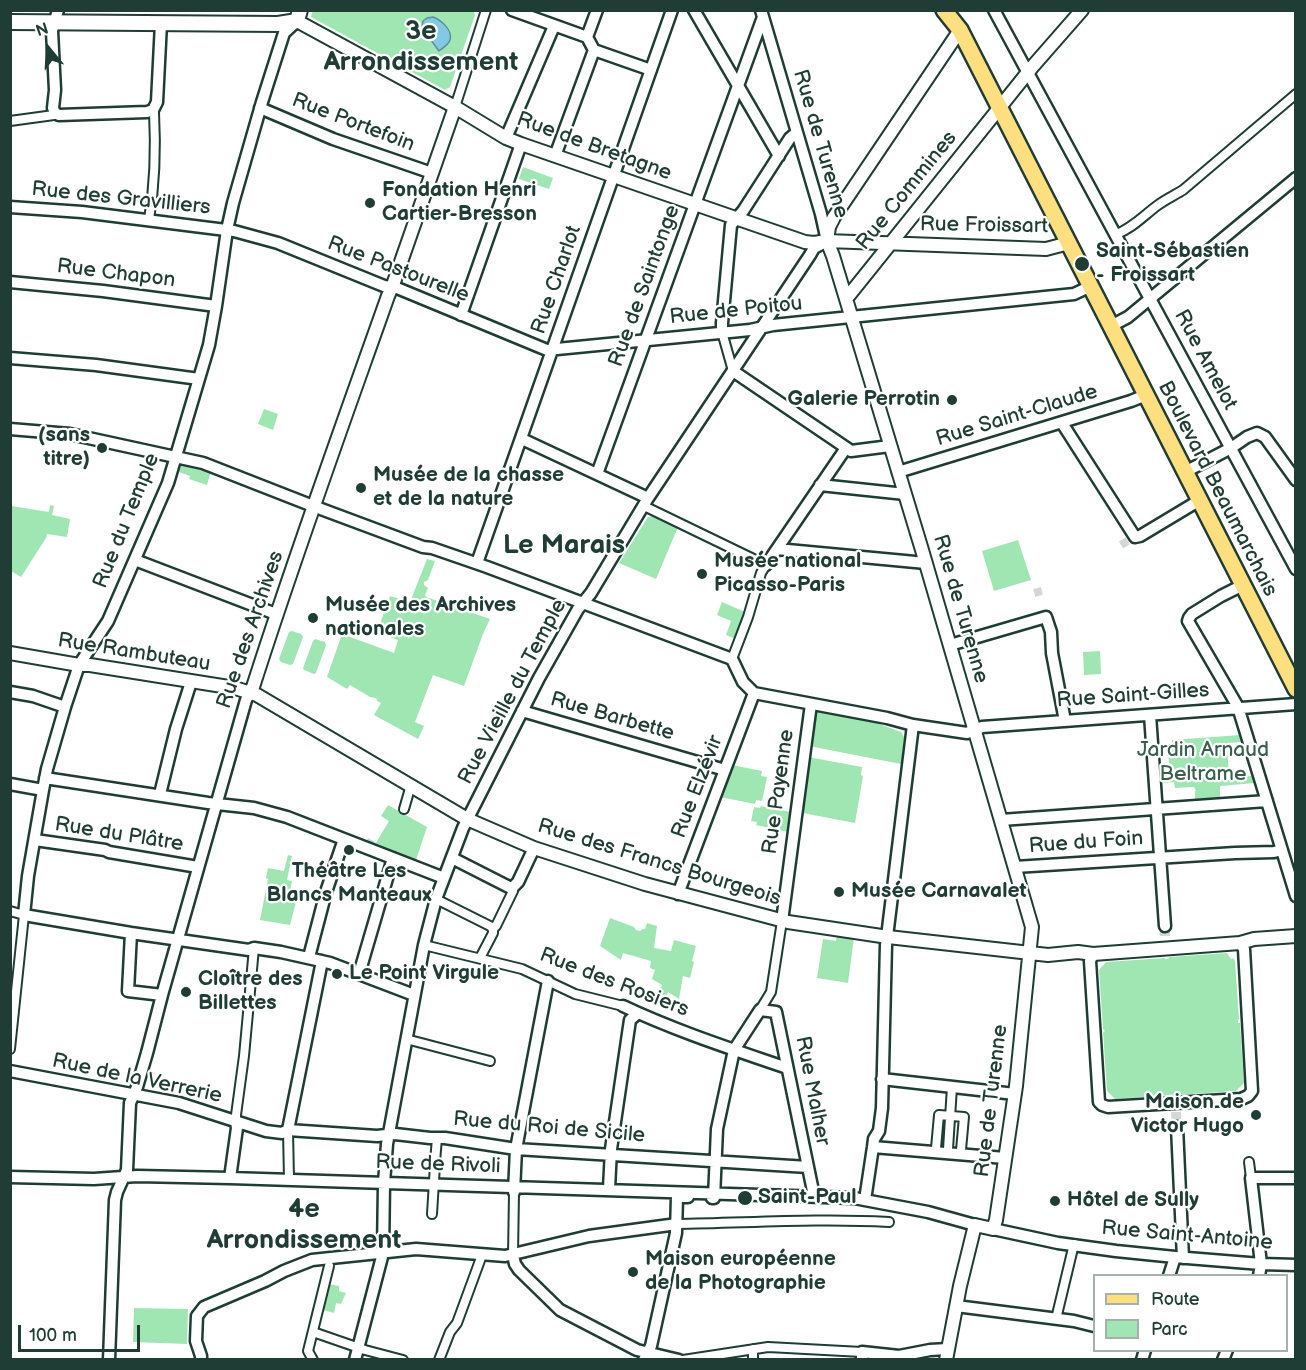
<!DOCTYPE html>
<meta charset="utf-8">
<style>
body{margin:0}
#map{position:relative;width:1306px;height:1370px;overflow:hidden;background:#fff;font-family:"Balsamiq Sans",sans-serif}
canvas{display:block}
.frame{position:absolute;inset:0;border:12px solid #1f3d34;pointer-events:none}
.legend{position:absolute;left:1093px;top:1274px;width:195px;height:78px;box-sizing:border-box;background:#fff;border:2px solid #a5b1ae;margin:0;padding:8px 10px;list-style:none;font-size:18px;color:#1f3d34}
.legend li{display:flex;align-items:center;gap:12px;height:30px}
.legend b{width:30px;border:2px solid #a5b1ae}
.north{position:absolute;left:18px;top:18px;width:60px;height:60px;-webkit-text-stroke:4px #fff;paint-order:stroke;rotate:342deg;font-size:16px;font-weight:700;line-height:24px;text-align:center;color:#1f3d34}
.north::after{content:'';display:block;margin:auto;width:21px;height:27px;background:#1f3d34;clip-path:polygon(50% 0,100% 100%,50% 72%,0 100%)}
.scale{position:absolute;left:18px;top:1325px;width:122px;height:27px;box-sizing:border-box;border:3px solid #1f3d34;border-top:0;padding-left:8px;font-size:18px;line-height:21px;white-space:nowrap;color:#1f3d34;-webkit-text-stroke:4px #fff;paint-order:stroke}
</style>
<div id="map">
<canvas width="1306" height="1370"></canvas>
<div class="frame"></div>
<ul class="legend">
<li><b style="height:8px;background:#fddf80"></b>Route</li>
<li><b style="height:16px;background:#a0e6b3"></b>Parc</li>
</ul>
<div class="north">N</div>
<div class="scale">100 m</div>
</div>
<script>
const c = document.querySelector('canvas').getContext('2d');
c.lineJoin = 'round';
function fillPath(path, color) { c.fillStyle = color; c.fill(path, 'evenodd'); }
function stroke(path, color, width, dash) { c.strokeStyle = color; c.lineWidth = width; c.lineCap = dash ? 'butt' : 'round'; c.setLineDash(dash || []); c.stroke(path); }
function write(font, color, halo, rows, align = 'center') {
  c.font = font + ' "Balsamiq Sans",sans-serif'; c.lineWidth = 4.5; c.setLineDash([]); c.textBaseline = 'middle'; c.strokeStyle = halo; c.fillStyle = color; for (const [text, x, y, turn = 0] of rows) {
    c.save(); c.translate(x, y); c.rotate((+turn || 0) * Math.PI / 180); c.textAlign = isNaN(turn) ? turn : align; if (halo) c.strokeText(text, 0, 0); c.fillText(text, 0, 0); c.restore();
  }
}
const green = new Path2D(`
 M313,10H473L475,15L450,87L445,90L311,17Z
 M523,167L553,178L549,189L519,179Z
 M264,409L278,414L273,430L258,424Z
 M182,463L211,471L207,485L189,479L190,476L179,472Z
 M50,505L54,506L52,515L70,519L67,537L47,534L46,538L21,577L11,571V506L49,512Z
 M653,516L678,527L656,579L619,563L648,517Z
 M1018,540L1031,580L994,591L982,551Z
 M427,559L435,561L428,580L424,582V585L428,588L425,595L426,597L490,619L483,634L464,686L433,675L415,722L424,726L418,739L374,715L381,703L377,701L376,698L370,697L350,685L347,689L327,677L342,634L394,653L398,640L377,632L390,596L410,602Z
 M722,602L745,612L736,639L726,635L731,621L717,615Z
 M292,631L301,634L303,637L293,664L290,665L281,662L279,659L289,632Z
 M315,639L325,642L326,645L316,673L314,674L304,670L303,668L313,641Z
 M1100,651L1101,674L1084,675L1083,652Z
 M821,710L860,717L901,732L904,737L901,764L809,746L812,744L816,713Z
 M1240,735L1242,742L1227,743L1229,777L1253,776L1255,783L1220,786V798L1195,800V791H1196L1194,787L1175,788L1174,782L1163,783L1162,777L1170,776L1168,752L1160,753V746L1172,745V740Z
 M808,757L862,767L861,775L863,776L855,823L803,813L810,760Z
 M732,765L762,771L761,776L767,777L762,801L756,800L755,804L720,797Z
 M388,805L427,827L416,860L384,851L366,842L368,838L376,843L389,821L381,816Z
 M761,806L790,812L788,832L756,825L757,822L751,821L754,807L760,808Z
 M288,855L292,856L287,880L292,881L288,900L296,902L290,925L260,920L268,879L266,878L268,868L284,871Z
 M610,918L634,927L636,930L640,931L643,929H645L647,923L657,926L654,948L671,951L674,940L696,946L692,961L694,962L690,978L683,976L679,999L668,992L663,1005L656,1002L662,985L652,979L655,970L650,968L651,961L623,953L621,960L600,946Z
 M837,934L854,937L848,983L817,978L823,939L836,941Z
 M1227,953L1231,959L1233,958L1235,961L1239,1019L1238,1020V1023H1240L1244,1083L1236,1091L1177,1095V1093H1174V1095L1115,1099L1107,1091L1103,1032L1105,1031L1103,1029L1099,970L1106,962L1165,958V959H1168L1169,957Z
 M329,1284L339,1286V1291L346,1293L341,1304L336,1303L334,1313L323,1310Z
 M134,1308L188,1309L187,1344L133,1342Z`);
const water = new Path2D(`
 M433,17C441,20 453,30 450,40C449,44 443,48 439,51L422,28L423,21L427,18Z`);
const pedestrianTunnel = new Path2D(`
 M1121,545L1129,540
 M1037,588L1040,599`);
const minorTunnel = new Path2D(`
 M1165,926V941
 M1176,1112L1177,1127`);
const pedestrian = new Path2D(`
 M455,107L486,10
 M10,121L54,115L55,113
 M149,220C155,183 156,149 154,112L153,110
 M1115,235C1134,227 1143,216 1158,205C1166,199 1175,195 1183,190L1296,94
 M722,332L733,371
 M644,506L766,565L761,573L748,617L732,659
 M404,809L411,785
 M436,899L490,926L493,929
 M10,911L24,915L10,1049
 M424,945L522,969L575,994L623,1006
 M480,958L493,933V929L496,926L513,891V887
 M760,1010L771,992L782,921
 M406,1039L490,1061
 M236,1122V1115L244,1056L254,948
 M288,1130L289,1180
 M936,1148L939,1115L964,1117L961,1150
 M948,1149L952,1087
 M435,1162L437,1138
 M1249,1162L1251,1178
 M432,1214L435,1165
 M677,1224C748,1223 818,1218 889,1222
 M513,1255L514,1193
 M1056,1319L1074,1244
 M313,1332L365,1350L403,1360
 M313,1360L308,1351L329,1266
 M439,1360L450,1332L457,1323L482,1255
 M683,1360L768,1347L862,1352
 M753,1360V1349`);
const minor = new Path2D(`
 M58,10L52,31L55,90L53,108L55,113L59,115L147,112L153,110L157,102L161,23
 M512,10L587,37
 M694,10L779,156
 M994,10L1296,569
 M297,21L284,33L262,102L233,203L227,230L216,306L209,345L168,483L108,621L79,665L65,707L47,769L43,790L28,876L24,915L131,933L249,950L254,948L281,952L330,963L414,995
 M594,50L651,70
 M260,108L333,139L432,173
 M506,138L554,26
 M555,156L594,50L587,37L597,10
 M10,207L82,212L234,231L278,243L384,286L397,288L547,350L750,330L773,325L1074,294L1091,286
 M10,282L103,291L216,306
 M461,315L521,144
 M1111,326L1128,317L1296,178
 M722,332V323L731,225L743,211L790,138L796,133
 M10,358L96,365L199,379
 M733,371L851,451L890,446
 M1062,423L1135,537L1140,536L1200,500
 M10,429L70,434L203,463L313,506L423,547L432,548L487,567L732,659L743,682L754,693L887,718L913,725L967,733L982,727L1296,704
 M522,439L648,498
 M898,472L1131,401L1146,395
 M1185,472L1231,448L1247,437L1257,433L1265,437L1296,480
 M597,474L763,17
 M820,485L905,494
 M777,549L926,563
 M135,560L276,614
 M477,563L672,10
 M766,565L846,448
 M1243,585L1221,596L1192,614L1189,618L1188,621L1238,707L1296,896
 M950,645L1046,617L1051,632L1052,653L1065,721
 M10,692L33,696L65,707
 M522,711L725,770
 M1150,715L1165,926
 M45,778L208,803L254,808L287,817L444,878
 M10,784L43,790
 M160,794L176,729L191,682
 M1001,820L1267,801
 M35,840L105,850L109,852L198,867
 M452,858L509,887H513L518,882L534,848
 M1015,867L1235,853L1274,852L1282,850
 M678,894L754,693
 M782,921L811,704
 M131,933L128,991L162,995
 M1093,954L1090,961L1099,1102L1102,1105L1108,1107L1241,1099L1248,1096L1252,1091L1244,949L1240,943
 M309,957L326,892L344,839
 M359,974L393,858
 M623,1006C676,1031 732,1049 787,1068
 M10,1071L179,1103L266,1131L282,1133L288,1130L377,1136L395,1134L430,1138H445L516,1149L808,1167
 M882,1079L1015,1094
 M1177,1127L1183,1258
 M288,1130L322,961
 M873,1147L1005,1158
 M10,1177L94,1179L137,1176L230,1178L854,1198L928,1212L975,1225
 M230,1178L237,1128L236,1122
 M609,1189L611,1149L630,1020L638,1013
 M514,1192L516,1149L548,981
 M712,1198H714L717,1129L734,1050L760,1010L776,1012L814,1196
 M865,1200L873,1147L874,1139L879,1131L882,1108L886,945L913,725
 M993,1229L1058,1243L1116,1251L1175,1257L1261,1264L1296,1265
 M513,1255L515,1264L519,1270L560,1310L637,1350L679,1360
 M1169,1276L1175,1257
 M1259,1276L1261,1264L1251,1178H1296
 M956,1306L1074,1321L1094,1326
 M109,1360L115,1200L117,1192L127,1170L130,1103L137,1087L147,1053L162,995L246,700L250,692
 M201,1360V1356L196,1341L197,1316L204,1307L265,1281L284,1271L312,1260L416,1249L505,1256L589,1236L677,1224
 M355,1360L383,1253L384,1183L387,1144L424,945L436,899L463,828L539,678L578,609L591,593L648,498L810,255L814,248L827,241L821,214L761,10
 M644,1360L651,1346L676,1233L677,1197H688
 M862,1360V1352L899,1356L930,1350L948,1349
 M1142,1360L1145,1350
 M1223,1360L1227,1350`);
const tertiary = new Path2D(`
 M297,21L455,107L506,138L521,144L805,242L814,243L827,241L1046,249L1069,243
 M827,241L833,256L922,550L1032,927L1016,1086L996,1220L993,1229L975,1225L960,1286L946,1360
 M827,241L829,227L834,217L960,30
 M846,299L1033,66L1082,10
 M10,653L79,665H90L235,688L257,695L467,819L534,848L645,884L788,922L888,937L1048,955L1078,952L1093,954L1240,943L1254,939L1296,936
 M250,692L253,687C295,555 342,426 388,296L394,282L455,107`);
const secondary = new Path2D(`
 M10,22L278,24L297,21L300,10`);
const primary = new Path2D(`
 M944,10L960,30L1296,689`);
const markers = [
 [370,203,6,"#1f3d34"],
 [1082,264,8,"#1f3d34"],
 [952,400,6,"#1f3d34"],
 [102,448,6,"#1f3d34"],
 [361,488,6,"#1f3d34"],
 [702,574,6,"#1f3d34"],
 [313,618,6,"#1f3d34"],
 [349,850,6,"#1f3d34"],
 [839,892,6,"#1f3d34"],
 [337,974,6,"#1f3d34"],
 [186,992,6,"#1f3d34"],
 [1256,1115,6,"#1f3d34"],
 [745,1198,8,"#1f3d34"],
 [1055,1201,6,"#1f3d34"],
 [633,1272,6,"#1f3d34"]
];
const streetNames = [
 ["Rue Portefoin",353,123,21],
 ["Rue de Turenne",820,144,74],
 ["Rue de Bretagne",594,147,20],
 ["Rue Commines",907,191,-51],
 ["Rue des Gravilliers",121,199,6],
 ["Rue Froissart",984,226,1],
 ["Rue Pastourelle",398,270,21],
 ["Rue Chapon",116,274,7],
 ["Rue Charlot",557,280,-71],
 ["Rue de Saintonge",645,286,-70],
 ["Rue de Poitou",736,311,-6],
 ["Rue Amelot",1205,360,62],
 ["Rue Saint-Claude",1017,416,-17],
 ["Boulevard Beaumarchais",1217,489,63],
 ["Rue du Temple",127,521,-68],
 ["Rue de Turenne",960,609,74],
 ["Rue des Archives",251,630,-71],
 ["Rue Rambuteau",134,653,9],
 ["Rue Vieille du Temple",513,692,-62],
 ["Rue Saint-Gilles",1133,696,-4],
 ["Rue Barbette",612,717,16],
 ["Rue Elzévir",698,787,-69],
 ["Rue Payenne",779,792,-82],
 ["Rue du Plâtre",119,835,9],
 ["Rue du Foin",1086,843,-4],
 ["Rue des Francs Bourgeois",659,863,17],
 ["Rue des Rosiers",614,983,21],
 ["Rue de la Verrerie",137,1079,12],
 ["Rue Malher",812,1091,79],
 ["Rue de Turenne",992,1101,-83],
 ["Rue du Roi de Sicile",549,1128,5],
 ["Rue de Rivoli",438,1165,2],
 ["Rue Saint-Antoine",1187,1236,5]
];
const poiNames = [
 ["Fondation Henri",382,191],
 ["Cartier-Bresson",382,215],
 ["Saint-Sébastien",1096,252],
 ["- Froissart",1096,276],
 ["Galerie Perrotin",940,400,"right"],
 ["(sans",90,436,"right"],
 ["titre)",90,460,"right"],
 ["Musée de la chasse",373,476],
 ["et de la nature",373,500],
 ["Musée national",714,562],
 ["Picasso-Paris",714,586],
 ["Musée des Archives",325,606],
 ["nationales",325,630],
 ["Théâtre Les",349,872,"center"],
 ["Blancs Manteaux",349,896,"center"],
 ["Musée Carnavalet",851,892],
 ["Le Point Virgule",349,974],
 ["Cloître des",198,980],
 ["Billettes",198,1004],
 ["Maison de",1244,1103,"right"],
 ["Victor Hugo",1244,1127,"right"],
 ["Saint-Paul",758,1198],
 ["Hôtel de Sully",1067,1201],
 ["Maison européenne",645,1260],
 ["de la Photographie",645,1284]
];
const parkNames = [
 ["Jardin Arnaud",1203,751],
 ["Beltrame",1203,775]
];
const districtNames = [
 ["3e",421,32],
 ["Arrondissement",421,63],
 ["Le Marais",564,546],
 ["4e",304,1210],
 ["Arrondissement",304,1241]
];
fillPath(green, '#a0e6b3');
fillPath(water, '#83c9e4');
stroke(water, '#5b919e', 1.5);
stroke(pedestrianTunnel, '#d2d8d6', 8, [8, 4]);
stroke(minorTunnel, '#d2d8d6', 10, [10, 5]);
stroke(pedestrian, '#1f3d34', 12);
stroke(minor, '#1f3d34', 15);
stroke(tertiary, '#1f3d34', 16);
stroke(secondary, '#1f3d34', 18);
stroke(primary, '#1f3d34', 20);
stroke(pedestrian, '#fff', 8);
stroke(minor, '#fff', 10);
stroke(tertiary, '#fff', 12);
stroke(secondary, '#fff', 14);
stroke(primary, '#fddf80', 15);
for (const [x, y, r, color] of markers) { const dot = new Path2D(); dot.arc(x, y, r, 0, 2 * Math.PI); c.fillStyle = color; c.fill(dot); stroke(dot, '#fff', 2); }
write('21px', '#1f3d34', '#fff', streetNames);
write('bold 21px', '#1f3d34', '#fff', poiNames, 'left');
write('21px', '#395f4d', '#fff', parkNames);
write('bold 27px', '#1f3d34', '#fff', districtNames);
</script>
